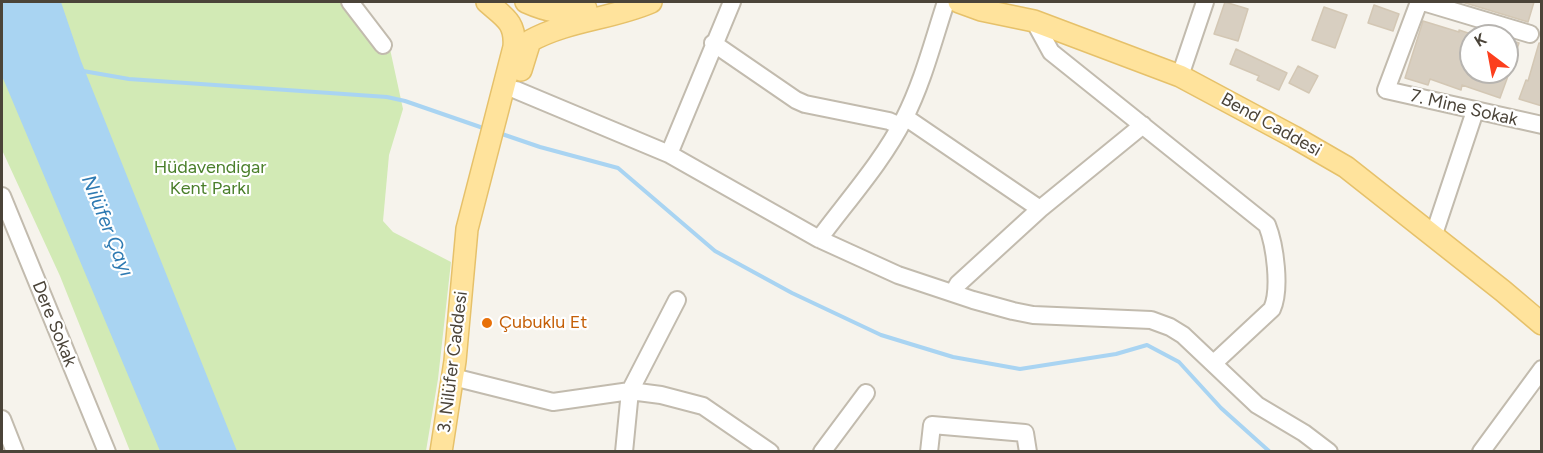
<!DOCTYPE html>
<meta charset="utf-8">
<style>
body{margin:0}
#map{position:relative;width:1543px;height:453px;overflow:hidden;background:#f6f3ec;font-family:Figtree,sans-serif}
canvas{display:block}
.frame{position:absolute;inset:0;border:3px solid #4b4439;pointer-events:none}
.north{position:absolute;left:1459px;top:24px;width:60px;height:60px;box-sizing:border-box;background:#fff;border:2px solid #b7b4b0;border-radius:50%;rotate:328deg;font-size:16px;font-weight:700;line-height:24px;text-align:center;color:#4b4439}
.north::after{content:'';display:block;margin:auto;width:21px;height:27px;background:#fc3f1d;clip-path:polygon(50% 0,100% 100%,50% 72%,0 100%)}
</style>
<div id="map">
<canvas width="1543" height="453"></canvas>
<div class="frame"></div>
<div class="north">K</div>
</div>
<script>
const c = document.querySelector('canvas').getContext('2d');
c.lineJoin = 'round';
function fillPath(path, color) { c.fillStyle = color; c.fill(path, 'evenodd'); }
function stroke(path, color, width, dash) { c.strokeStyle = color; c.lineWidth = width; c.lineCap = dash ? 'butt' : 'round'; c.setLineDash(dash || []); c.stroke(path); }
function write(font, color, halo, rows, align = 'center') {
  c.font = font + ' Figtree,sans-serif'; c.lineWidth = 4.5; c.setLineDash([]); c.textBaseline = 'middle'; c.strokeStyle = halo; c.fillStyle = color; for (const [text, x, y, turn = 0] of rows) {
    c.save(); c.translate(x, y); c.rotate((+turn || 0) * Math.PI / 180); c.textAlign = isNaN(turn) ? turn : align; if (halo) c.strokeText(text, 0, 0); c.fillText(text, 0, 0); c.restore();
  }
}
const green = new Path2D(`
 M2,2H352L390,49L403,109L389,155L383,221L393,232L451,262L438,379L426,451H130L60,276L2,150Z`);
const water = new Path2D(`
 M2,2H61L81,61L237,451H160L2,76Z`);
const stream = new Path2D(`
 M83,71L129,79L387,97L405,101L486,129
 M499,133L540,147L618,168L715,251L792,293L881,335L953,357L1020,369L1116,354L1147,345L1179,362L1221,408L1270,452`);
const building = new Path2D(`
 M1225,2L1248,9L1238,41L1214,34Z
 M1462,2H1534L1528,22Z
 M1374,5L1399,14L1393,31L1368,23Z
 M1324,7L1347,15L1335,48L1312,40Z
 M1423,21L1459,32V30L1471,34V72H1496L1508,76L1500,98L1462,85L1461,90L1430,79L1428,85L1405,78Z
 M1507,39L1519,43L1509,74H1507Z
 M1539,43H1542V106L1519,99L1526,80L1528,81Z
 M1236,49L1287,73L1279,90L1257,80L1259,76L1230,64Z
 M1298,66L1318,76L1309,93L1289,83Z`);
const minor = new Path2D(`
 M350,2L383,45
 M1419,2L1386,90L1542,125
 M1423,2L1530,34
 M1034,21L1051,52L1267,225C1275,245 1281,289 1272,309L1214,363
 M713,43L796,100L805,104L889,121L900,126
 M1180,76L1205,2
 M516,90L669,154L819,239L898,275L973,300L1013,311L1033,315L1151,320L1170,327L1183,335L1257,405L1304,433L1329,452
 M905,117L1040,209
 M669,154L732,2
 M2,196L107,452
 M1433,237L1475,111
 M819,239C847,201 883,161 904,119C923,82 933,41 946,2
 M953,293L958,284L1040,209L1143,125
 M453,377L553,402L630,391L661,395L703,406L770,452
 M2,419L15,452
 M624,452L630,391L677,300
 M822,452L866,393
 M929,452L932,425L1025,433L1028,452
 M1481,452L1542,369`);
const major = new Path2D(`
 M526,2C551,13 559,13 586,9
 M959,2L981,10L1034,21L1180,76L1294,137L1346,167L1503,291L1542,324
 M521,70L530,41C568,20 612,19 651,2
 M441,452L455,361L467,229L514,47C516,22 504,17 487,2`);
const markers = [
 [487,323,6,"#e8710a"]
];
const streetNames = [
 ["7. Mine Sokak",1464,108,13],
 ["Bend Caddesi",1271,125,29],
 ["Dere Sokak",54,324,68],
 ["3. Nilüfer Caddesi",453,362,-83]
];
const parkNames = [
 ["Hüdavendigar",210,168],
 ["Kent Parkı",210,189]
];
const foodNames = [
 ["Çubuklu Et",499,323]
];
const waterNames = [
 ["Nilüfer Çayı",107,226,68]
];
fillPath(green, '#d2eab5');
fillPath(water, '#a9d4f2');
stroke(stream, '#a9d4f2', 4);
fillPath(building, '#d8cfc1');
stroke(building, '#d3c7b4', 1.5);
stroke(minor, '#c2bbae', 20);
stroke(major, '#e6c16a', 24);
stroke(minor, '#fff', 16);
stroke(major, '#ffe39c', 21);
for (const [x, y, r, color] of markers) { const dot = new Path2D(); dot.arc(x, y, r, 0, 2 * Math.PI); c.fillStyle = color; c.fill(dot); stroke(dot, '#fff', 2); }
write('18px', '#4b4439', '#fff', streetNames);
write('18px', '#4a7f2a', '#fff', parkNames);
write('18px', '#c56008', '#fff', foodNames, 'left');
write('italic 20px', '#2e7ab2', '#fff', waterNames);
</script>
